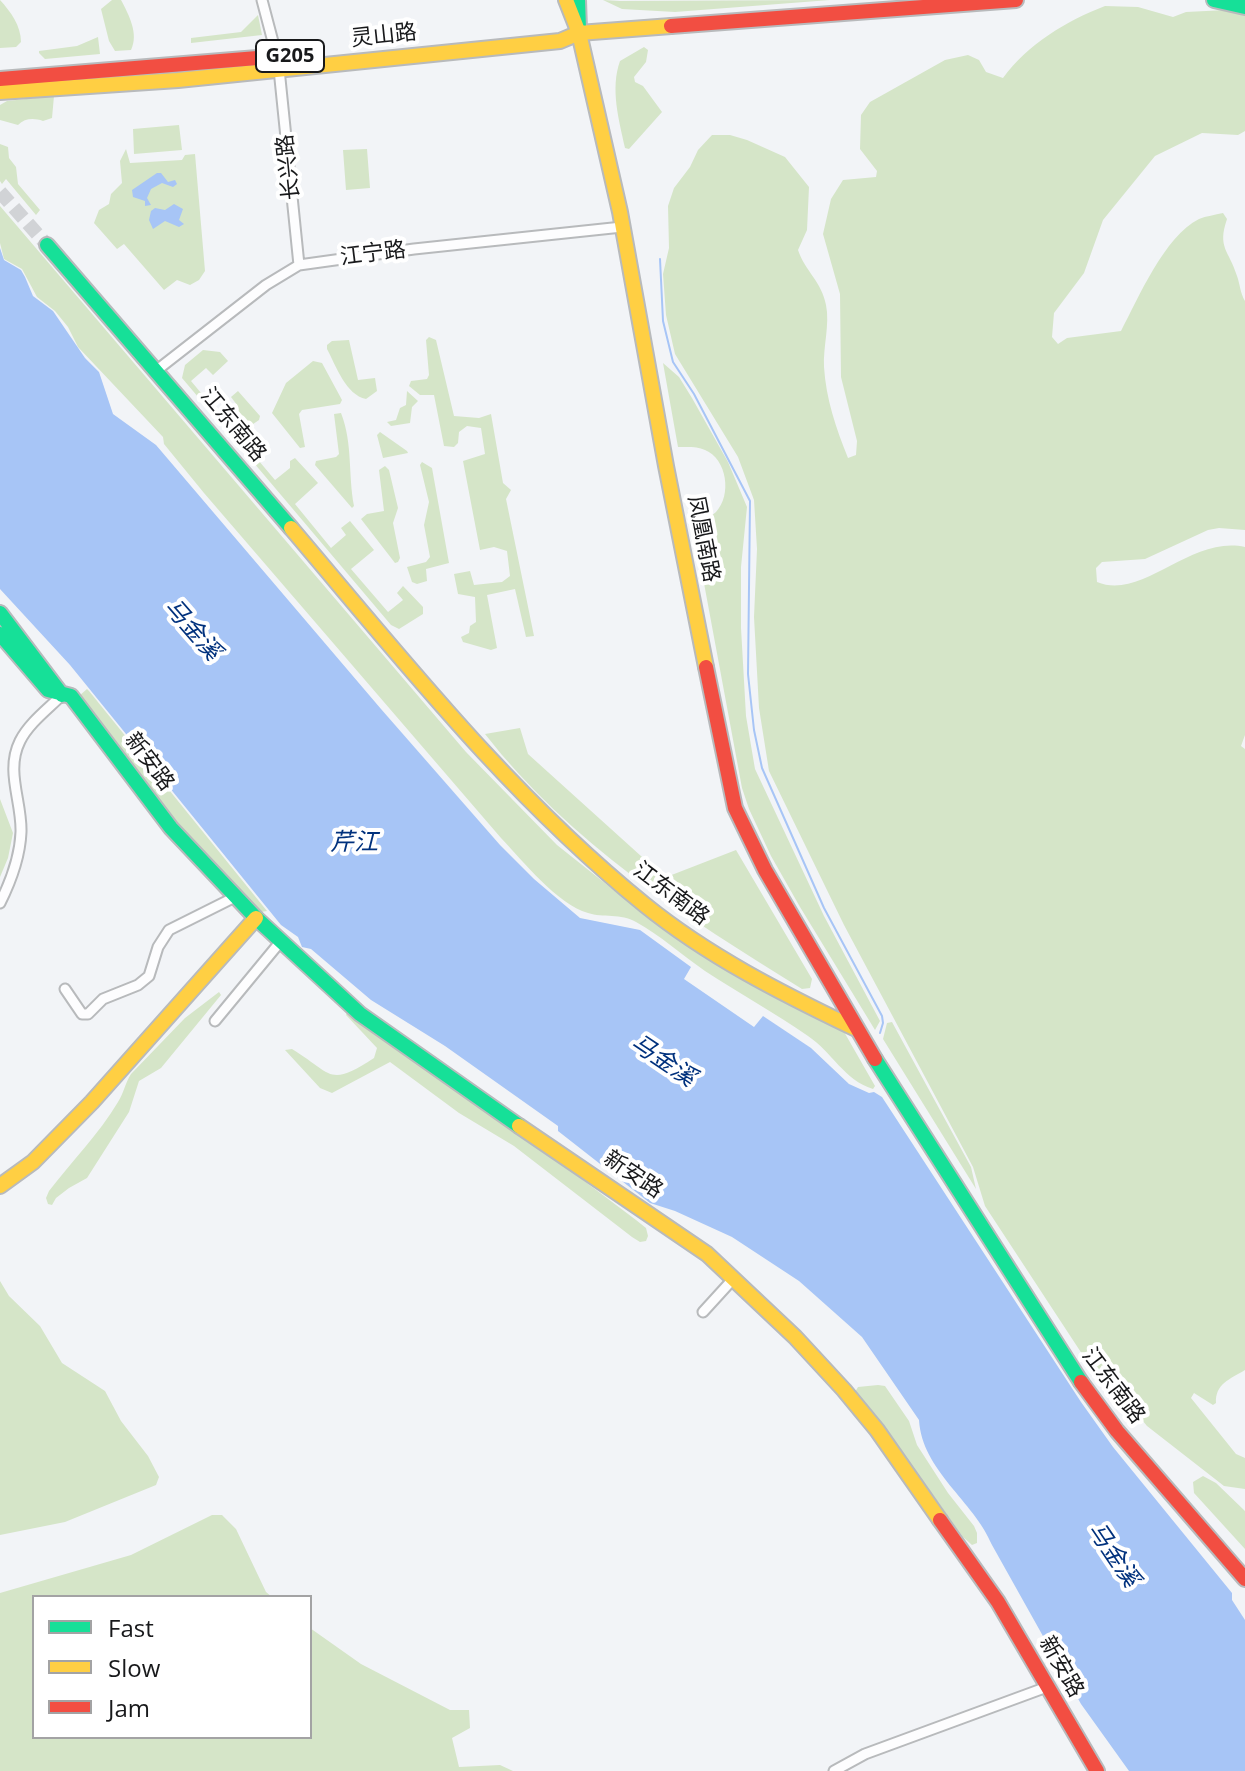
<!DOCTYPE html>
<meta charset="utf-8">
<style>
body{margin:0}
#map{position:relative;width:1245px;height:1771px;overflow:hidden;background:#f2f4f7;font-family:"Open Sans",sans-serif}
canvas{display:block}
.legend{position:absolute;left:32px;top:1595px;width:280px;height:144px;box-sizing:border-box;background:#fff;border:2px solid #a3a3a4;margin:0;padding:10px 14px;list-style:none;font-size:24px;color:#18191b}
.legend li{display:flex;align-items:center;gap:16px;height:40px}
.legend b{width:40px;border:2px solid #a3a3a4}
</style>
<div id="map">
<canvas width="1245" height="1771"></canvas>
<ul class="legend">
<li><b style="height:10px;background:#16e098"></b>Fast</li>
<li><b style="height:10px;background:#ffcf43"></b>Slow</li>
<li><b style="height:10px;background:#f24e42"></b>Jam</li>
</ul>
</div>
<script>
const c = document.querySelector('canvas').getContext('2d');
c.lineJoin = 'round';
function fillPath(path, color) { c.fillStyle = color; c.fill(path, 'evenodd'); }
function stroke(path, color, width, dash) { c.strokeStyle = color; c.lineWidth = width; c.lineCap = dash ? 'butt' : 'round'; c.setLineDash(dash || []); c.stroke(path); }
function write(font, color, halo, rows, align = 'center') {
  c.font = font + ' "Open Sans","Noto Sans SC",sans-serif'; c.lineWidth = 8; c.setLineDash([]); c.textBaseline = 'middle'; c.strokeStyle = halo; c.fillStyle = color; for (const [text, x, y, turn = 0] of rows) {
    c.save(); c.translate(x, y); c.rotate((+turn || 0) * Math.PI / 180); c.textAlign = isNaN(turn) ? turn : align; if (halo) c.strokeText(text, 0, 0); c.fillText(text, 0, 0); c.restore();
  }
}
const green = new Path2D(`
 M0,0C11,12 21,26 21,42L16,47L0,48Z
 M112,0H121C129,15 139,34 131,50L115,51L109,41L101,9Z
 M603,0L620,1L830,0L675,12L622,9Z
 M1105,6L1138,7L1173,17L1186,12L1226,10L1245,16V131L1238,135L1202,133L1155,156L1103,220L1084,273L1054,313L1052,337L1058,344L1067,338L1121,331C1139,297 1164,237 1199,219C1206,216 1215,215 1223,213L1227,219C1217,248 1229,250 1237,276C1240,284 1240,293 1245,301V530L1219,528L1208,530L1145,559L1102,562L1096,568L1097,582C1143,601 1190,535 1245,547V735L1241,746L1245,749V1370C1230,1379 1215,1384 1216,1403L1213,1405L1194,1393L1191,1398L1236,1454L1245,1458V1489L1224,1486L1147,1426L1133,1409L1118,1401L1107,1392L985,1206L973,1167L844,925L769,771L759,708L754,617L757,549L754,500L738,457L675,354L666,315L663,274L669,248L668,206L674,188L690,167L698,150L712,135H730L747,140L785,157L809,187L807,230L798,250C805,271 822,282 826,305C830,324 823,347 824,367C826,399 836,428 848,458L856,455L857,441L841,377L840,294L823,234L831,199L843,180L876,177L877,171L860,149L861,115L870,102L945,60L968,55L979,60L986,72L1003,78C1028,44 1066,21 1105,6Z
 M258,15L262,35L191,43V38L241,32Z
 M98,37L100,54L45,59L39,53V51L77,46Z
 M644,47L648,50L646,62L634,77L635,82L643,86L662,112L629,149L625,148C619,120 610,89 620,61Z
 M54,96L52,118L43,121C34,118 25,118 18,125L0,120V105L7,101Z
 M179,125L182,150L134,154L133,129Z
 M0,144L8,147L9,158L16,167L18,184L40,210L36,215L6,179L2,184L0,181Z
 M126,149L130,163L182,160L185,155L195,154L205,271L199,280L190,285L177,280L164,290L124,244L117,249L94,223L99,210L109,204L111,194L122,183L120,161Z
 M367,149L370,188L346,190L343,150Z
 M0,206L466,752L557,845L645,915L708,957L784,1002L843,1030L875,1086L873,1089C844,1080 832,1052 808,1036C775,1013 739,993 705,971C682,955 660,935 636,922C621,913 603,918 588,913C557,904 523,861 501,838L204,493L164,444L163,437L78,347L68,327L55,311L37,297L22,269L4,259L0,243Z
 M429,337L436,340L454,416L479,418L491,414L503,483L511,490L506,499L534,636L526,637L515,589L487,595L497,648L491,650L463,642L461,637L469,633L470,626L476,622L475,597L458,594L454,574L470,571L474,585L502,582L510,576L507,551L494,547L480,550L463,461L485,454L481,428L467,426L459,432L458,443L454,447L444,446L434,395H420L409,386L411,381L427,379L429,375L426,340Z
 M349,340L358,380L375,378L377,391L366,399C346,395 336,366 327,349V345L332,341Z
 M203,350L220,352L228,361L213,375L206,368L191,381L222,418L237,405L231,397L238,391L260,416L259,420L237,435L275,480L290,468V461L295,458L318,483L295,504L331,548L346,535L341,528L350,521L374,550L351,569L388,612L403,600L397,593L403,586L423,607V614L399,629L391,625L182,378L185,365Z
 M313,361L322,363L342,400L340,404L302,410L299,414L305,447L300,448L272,413L286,383Z
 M663,363L679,377L692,398L728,462L747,507L741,567V628L746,716L755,769L824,916L880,1021L875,1030L800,907L771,856L749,809L742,788L693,524C701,521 710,518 716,512C732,495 727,459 705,450C697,446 687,447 678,447Z
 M407,391L418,401L412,407L410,423L391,426L387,422L396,420L400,408L406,405Z
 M341,413C353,444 348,474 354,506L352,508L315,465L316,461L336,457L339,454L334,414Z
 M380,432L407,451L408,453L383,458L377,435Z
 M422,462L432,468L449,563L426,569L427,581L417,584L412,582L407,567L426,562L430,557L424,525L429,502L420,465Z
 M385,466L389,470L398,508L393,523L400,558L398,562L395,563L361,519L367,514L384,511L379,470Z
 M87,689L89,691L267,911L261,912L169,819L79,696Z
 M520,728L528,754L662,875L669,876L736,850L812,979L810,988L802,989C687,918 569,842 485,734Z
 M0,799L13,833L8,858L0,877Z
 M219,992L221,995L161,1068L139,1081L129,1112L87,1178L69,1188L56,1198L52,1205L48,1204L46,1198L49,1191C72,1161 99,1134 118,1102C124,1093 125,1083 131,1074L185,1018Z
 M347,1012L482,1104L636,1220L646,1228L648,1236L646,1241L640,1242L632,1237L514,1146L459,1113L390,1062L332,1093L320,1088L285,1050L292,1049C333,1074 328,1088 374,1058L377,1048L346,1015Z
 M892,1022L971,1167L976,1189L883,1039L887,1023Z
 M0,1281L9,1296L40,1326L62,1363L105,1391L121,1421L148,1456L159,1477L156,1485L65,1522L0,1535Z
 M878,1385L885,1386L909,1421L917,1445L948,1493L974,1526L977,1533V1543L972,1545L963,1537L875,1414L855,1392L858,1387Z
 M1203,1476L1216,1483L1245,1511V1549L1194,1493L1193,1482Z
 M212,1515H222L236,1529L266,1592L272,1597H34V1737H310V1628L361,1664L450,1710H469L470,1728L452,1738L459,1767L500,1765L513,1771H0V1593L131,1555Z`);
const water = new Path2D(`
 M157,173H161L168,182L175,180L177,184L173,187L162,183L151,189L147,198L151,205L145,206V201L133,197L132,190Z
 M174,204L183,209L179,220L184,224L179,227L165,221L153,229L149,220L151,211L155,208L165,210Z
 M0,248L4,260L21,270L25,277L33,296L53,311L85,358L99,372L113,414L156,445L381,709L500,845L534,879L580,918L640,930L691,967L684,979L754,1027L763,1016L811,1048L849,1084L869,1093L874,1092L882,1097L1081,1402L1113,1447L1232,1593V1600L1245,1620V1771H1129L1081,1704L992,1545C974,1501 922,1471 919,1420L862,1337L799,1281L732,1237L675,1211L650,1203L558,1131V1126L445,1046L371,1000L311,949L302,947L298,937L281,925L70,665L0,589Z`);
const stream = new Path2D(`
 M660,259L663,321L673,362L694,394L750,501L748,674L754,730L762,768L824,908L882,1016L883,1023L880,1033`);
const secondaryTunnel = new Path2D(`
 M0,192L47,245`);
const street = new Path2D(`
 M262,0L277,57
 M279,69L299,265
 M157,370L266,285L299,265L414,249L622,227
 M0,903C11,881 20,857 21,832C22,801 5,771 20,741C29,723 48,709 62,695
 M65,989L82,1014H88L103,999L138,985L149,976L158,947L169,930L235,897
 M215,1021L281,941
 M703,1312L734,1278
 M834,1771L865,1754L1047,1687`);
const fast = new Path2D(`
 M578,0L579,29
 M1214,0L1245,7
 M47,245L291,528
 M0,613L62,695
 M0,634L48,690L71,696L171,828L256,918L360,1014L519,1126
 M875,1059L1081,1382`);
const slow = new Path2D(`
 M566,0L579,33L620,212L666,466L706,667
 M0,92L178,80L560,41L579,33L671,26
 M291,528C403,660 510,796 645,905C708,956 781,993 854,1028
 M519,1126L707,1254L795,1337L844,1390L877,1430L940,1520
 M0,1186L33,1162L92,1102L256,918`);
const jam = new Path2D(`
 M671,26L1016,0
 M0,79L294,55
 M706,667L735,808L765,870L875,1059
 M1081,1382L1117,1431L1245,1579
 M940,1520L998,1602L1097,1771`);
const shields = [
 [290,56,68]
];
const shieldNames = [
 ["G205",290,56]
];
const streetNames = [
 ["灵山路",384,36,-6],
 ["长兴路",289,167,-96],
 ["江宁路",373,254,-7],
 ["江东南路",233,425,50],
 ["凤凰南路",703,539,79],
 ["新安路",149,762,53],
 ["江东南路",671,894,37],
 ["新安路",633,1175,34],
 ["江东南路",1113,1386,53],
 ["新安路",1061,1667,60]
];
const waterNames = [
 ["马金溪",192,630,49],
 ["芹江",354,843],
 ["马金溪",663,1061,34],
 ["马金溪",1113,1555,56]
];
fillPath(green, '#d5e5c8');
fillPath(water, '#a7c5f6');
stroke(stream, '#a7c5f6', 2);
stroke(secondaryTunnel, '#d1d3d6', 14, [14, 7]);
stroke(street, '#b8babc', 13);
stroke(fast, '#b8babc', 18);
stroke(slow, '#b8babc', 18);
stroke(jam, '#b8babc', 18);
stroke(street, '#fdfdfe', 9);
stroke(fast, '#16e098', 14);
stroke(slow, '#ffcf43', 14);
stroke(jam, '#f24e42', 14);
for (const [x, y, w] of shields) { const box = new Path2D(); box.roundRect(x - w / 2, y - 16, w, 32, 6); c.fillStyle = '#fff'; c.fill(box); stroke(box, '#18191b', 2); }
write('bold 20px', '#18191b', null, shieldNames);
write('22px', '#18191b', '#fff', streetNames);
write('italic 24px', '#00317d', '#fff', waterNames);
</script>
